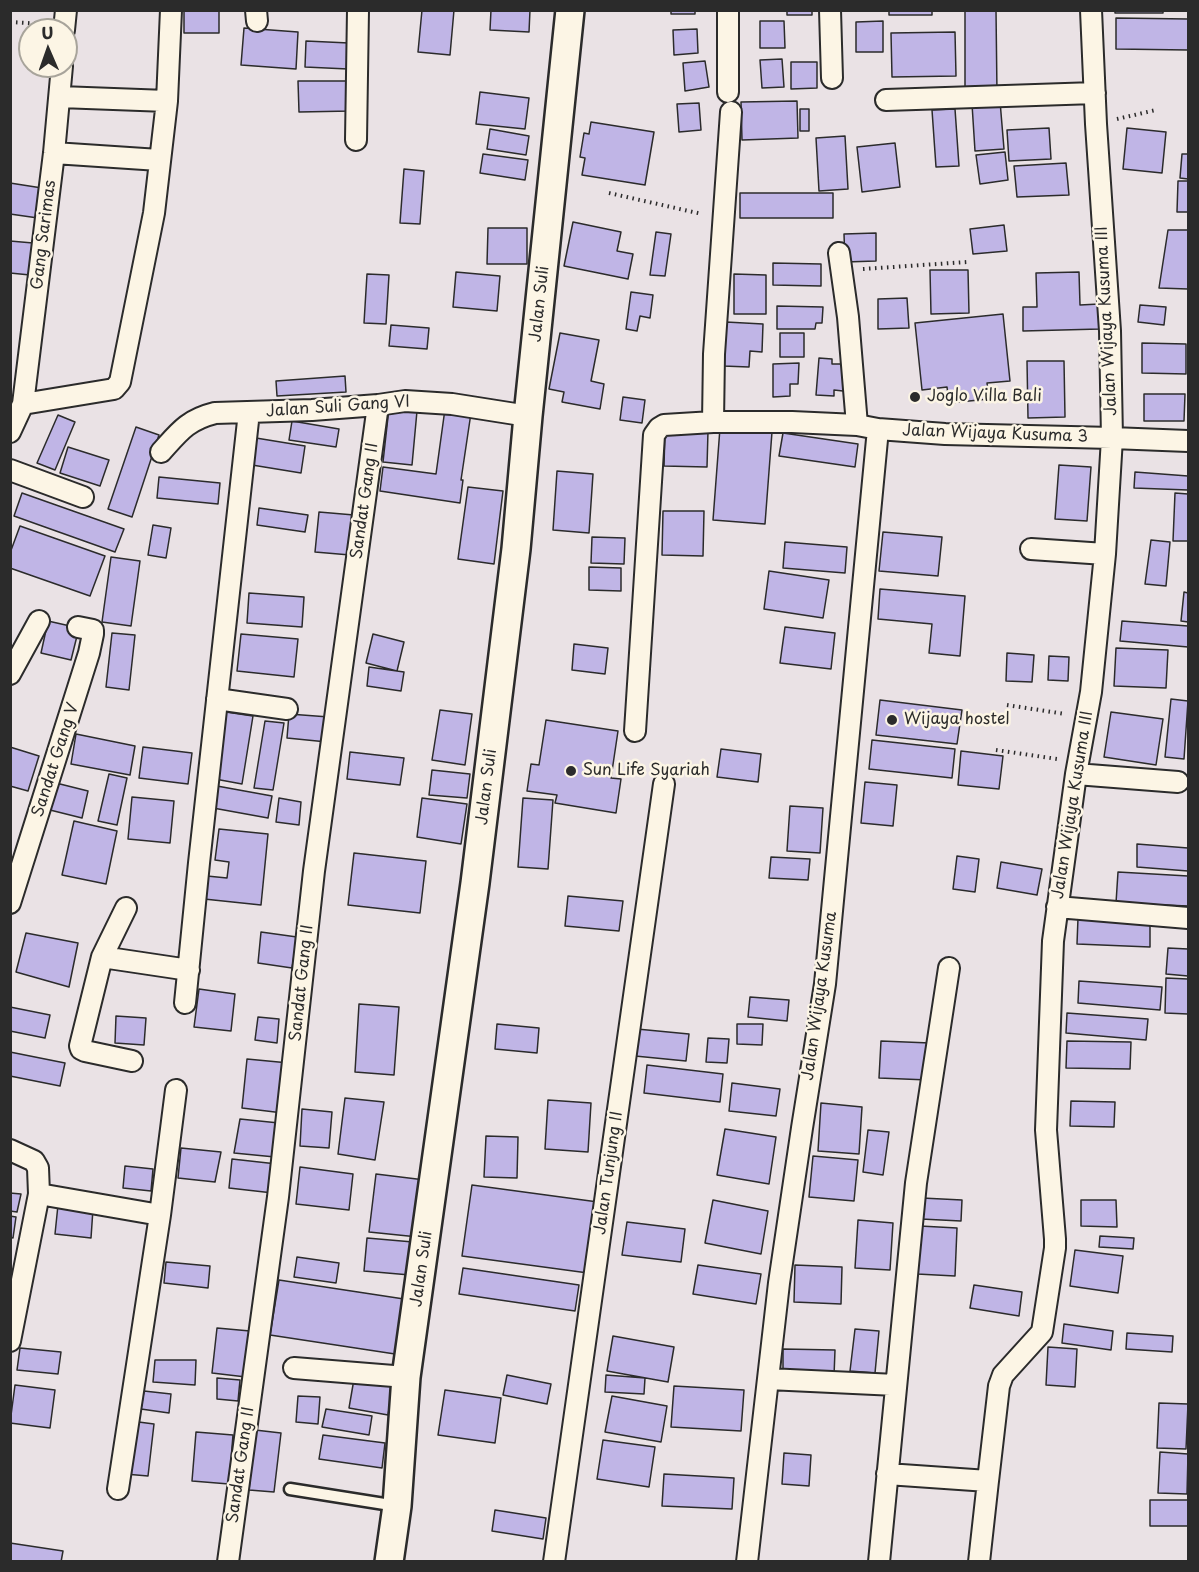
<!DOCTYPE html>
<style>
body{margin:0}
#map{position:relative;width:1199px;height:1572px;overflow:hidden;background:#eae2e5;font-family:"Playpen Sans",sans-serif}
canvas{display:block}
.frame{position:absolute;inset:0;border:12px solid #2b2b2b;pointer-events:none}
.north{position:absolute;left:18px;top:18px;width:60px;height:60px;box-sizing:border-box;background:#fcf5e5;border:2px solid #a8a49b;border-radius:50%;rotate:358deg;font-size:16px;font-weight:700;line-height:24px;text-align:center;color:#2b2b2b}
.north::after{content:'';display:block;margin:auto;width:21px;height:27px;background:#2b2b2b;clip-path:polygon(50% 0,100% 100%,50% 72%,0 100%)}
</style>
<div id="map">
<canvas width="1199" height="1572"></canvas>
<div class="frame"></div>
<div class="north">U</div>
</div>
<script>
const c = document.querySelector('canvas').getContext('2d');
c.lineJoin = 'round';
function fillPath(path, color) { c.fillStyle = color; c.fill(path, 'evenodd'); }
function stroke(path, color, width, dash) { c.strokeStyle = color; c.lineWidth = width; c.lineCap = dash ? 'butt' : 'round'; c.setLineDash(dash || []); c.stroke(path); }
function write(font, color, halo, rows, align = 'center') {
  c.font = font + ' "Playpen Sans",sans-serif'; c.lineWidth = 5; c.setLineDash([]); c.textBaseline = 'middle'; c.strokeStyle = halo; c.fillStyle = color; for (const [text, x, y, turn = 0] of rows) {
    c.save(); c.translate(x, y); c.rotate((+turn || 0) * Math.PI / 180); c.textAlign = isNaN(turn) ? turn : align; if (halo) c.strokeText(text, 0, 0); c.fillText(text, 0, 0); c.restore();
  }
}
const building = new Path2D(`
 M184,10H219V33H184Z
 M422,10H454L450,55L418,52Z
 M491,10H530L529,32L490,30Z
 M671,10H695V14H671Z
 M787,10H812V15H787Z
 M889,10H932V15H889Z
 M965,10H996L997,94L965,93Z
 M1115,10H1163V13H1115Z
 M1116,18L1188,19V50L1116,49Z
 M760,21H784L785,48H760Z
 M883,21V52H856V22Z
 M244,28L298,32L296,69L241,65Z
 M697,29L698,53L674,55L673,30Z
 M955,32L956,76L892,77L891,33Z
 M306,41L349,43L348,69L305,67Z
 M782,59L784,87L762,88L760,60Z
 M705,61L709,87L685,91L683,63Z
 M791,62H817V88L791,89Z
 M298,81H351V111L299,112Z
 M480,92L529,98L525,129L476,124Z
 M797,101L798,138L742,140L741,102Z
 M1000,101L1004,149L975,151L972,104Z
 M699,103L701,130L679,132L677,104Z
 M800,109H809V131H800Z
 M955,109L959,166L936,167L932,110Z
 M591,122L654,132L645,185L582,175L585,158L580,157L584,133L589,134Z
 M1049,128L1051,159L1009,161L1007,130Z
 M1127,128L1166,132L1162,173L1123,169Z
 M490,129L529,136L526,155L487,149Z
 M845,136L848,189L819,191L816,138Z
 M895,143L900,187L862,192L857,147Z
 M1005,152L1008,180L980,184L976,155Z
 M483,154L528,160L525,180L480,173Z
 M1182,154H1188V179L1180,178Z
 M1066,163L1069,195L1017,197L1014,166Z
 M404,169L424,171L420,224L400,223Z
 M1178,181H1188V212H1177Z
 M10,183L42,188L38,218L10,214Z
 M740,193H833V218H740Z
 M573,222L621,232L617,251L633,254L628,279L564,266Z
 M1004,225L1007,251L973,254L970,229Z
 M488,228H527V264H487Z
 M1168,230H1188V289L1159,288Z
 M656,232L671,234L665,276L650,275Z
 M876,233V261L845,262L844,234Z
 M10,241L33,243L30,275L10,273Z
 M773,263L821,264V286L773,285Z
 M930,270H968L969,313L931,314Z
 M456,272L500,276L497,311L453,307Z
 M1079,272L1080,305L1099,304L1100,329L1023,331V307H1037L1036,273Z
 M367,274L389,275L386,324L364,323Z
 M734,274L766,275V314H734Z
 M631,292L653,295L650,318L640,316L637,331L626,329Z
 M907,298L909,328L878,329V299Z
 M1140,305L1166,307L1164,325L1138,322Z
 M777,306L823,307L822,323H816L815,329H777Z
 M1003,314L1010,381L987,383L989,399L949,403L947,387L922,390L915,323Z
 M726,322L763,324L762,352L750,351L749,367L723,366Z
 M391,325L429,328L427,349L389,346Z
 M560,333L599,340L591,381L604,384L600,409L562,402L564,392L549,389Z
 M780,333H804V357H780Z
 M1142,343L1186,344V374L1142,373Z
 M819,358L832,359V364H845L843,391L834,390V396L816,395Z
 M1027,361H1064L1065,417L1028,418Z
 M799,363L798,384H790V396L773,397V364Z
 M345,376L346,392L277,396L276,381Z
 M1144,394H1185L1184,421H1144Z
 M623,397L645,400L642,423L620,420Z
 M389,408L417,411L412,465L383,462Z
 M445,409L471,413L461,480H463L460,503L380,491L383,467L436,474Z
 M58,415L75,422L55,470L37,463Z
 M292,421L339,429L336,447L289,440Z
 M136,427L159,435L132,517L108,509Z
 M720,428L772,432L765,524L713,520Z
 M665,430L708,431L707,467L664,466Z
 M783,433L858,444L855,467L779,456Z
 M256,438L305,446L301,473L252,465Z
 M68,447L109,460L100,486L60,473Z
 M1059,465L1091,467L1087,521L1055,519Z
 M557,471L593,474L589,533L553,530Z
 M1135,472L1188,476V490L1134,488Z
 M159,477L220,483L218,504L157,498Z
 M468,487L503,491L494,564L458,559Z
 M22,493L124,529L115,552L14,516Z
 M1175,493L1188,494V541H1173Z
 M259,508L308,515L305,532L257,525Z
 M663,511H704L703,556L662,555Z
 M319,512L354,515L350,555L315,552Z
 M153,525L171,528L166,558L148,555Z
 M20,526L105,556L90,596L10,568V553Z
 M883,532L942,537L938,576L879,571Z
 M592,537L625,538L624,564L591,563Z
 M1151,540L1170,542L1166,586L1145,584Z
 M785,542L847,547L845,573L783,568Z
 M111,557L140,561L131,626L102,622Z
 M589,567L621,568V591L589,590Z
 M769,571L829,580L823,618L764,609Z
 M880,589L965,596L960,656L929,653L932,624L878,619Z
 M1184,592L1188,593V622L1181,621Z
 M249,593L304,597L302,627L247,623Z
 M48,621L79,628L71,660L41,653Z
 M1122,621L1188,626V647L1120,641Z
 M785,627L835,633L831,669L780,663Z
 M112,633L135,635L129,690L106,687Z
 M241,634L298,639L294,677L237,671Z
 M373,634L404,642L397,671L366,663Z
 M574,644L608,648L605,674L572,670Z
 M1116,648L1168,650L1166,688L1114,686Z
 M1007,653L1034,655L1032,682L1006,681Z
 M1049,656L1069,657L1068,681L1048,680Z
 M369,667L404,672L401,691L367,686Z
 M1171,699L1188,701L1184,759L1165,757Z
 M880,700L962,710L957,744L876,735Z
 M440,710L472,714L465,765L432,760Z
 M226,712L253,716L242,784L215,779Z
 M1111,712L1163,719L1156,765L1104,757Z
 M289,714L329,717L327,742L287,738Z
 M546,720L618,731L611,778L621,779L616,813L555,803L557,795L527,791L531,764L539,765Z
 M265,721L284,723L273,790L254,788Z
 M76,734L135,746L130,775L71,764Z
 M872,740L955,749L952,778L869,769Z
 M10,747L39,756L28,791L10,786Z
 M143,747L192,753L188,784L139,778Z
 M721,749L761,754L758,782L717,777Z
 M961,751L1003,756L999,789L958,785Z
 M350,752L404,758L400,785L347,779Z
 M432,770L470,774L467,798L429,795Z
 M109,774L127,778L117,825L98,821Z
 M865,782L897,785L893,826L861,823Z
 M56,783L88,791L82,818L50,810Z
 M217,786L272,796L268,818L213,808Z
 M132,797L174,801L170,843L128,839Z
 M279,798L301,802L299,825L276,822Z
 M422,798L467,804L461,844L417,837Z
 M523,798L553,800L548,869L518,867Z
 M790,806L823,808L820,853L787,851Z
 M74,821L117,831L106,884L62,875Z
 M219,829L268,834L261,905L204,899L207,876L227,878L229,862L215,860Z
 M1137,844L1188,848V871L1137,867Z
 M354,853L426,861L420,913L348,905Z
 M957,856L979,859L975,892L953,889Z
 M771,857L810,859L808,880L769,878Z
 M1001,862L1042,869L1037,895L997,888Z
 M1118,872L1188,876V906L1116,903Z
 M568,896L623,901L619,931L565,926Z
 M1078,918L1150,921V947L1077,944Z
 M261,932L297,937L292,968L258,963Z
 M26,933L78,943L69,987L16,972Z
 M1168,948L1188,949V976L1166,974Z
 M1166,978L1188,979V1014L1165,1013Z
 M1079,981L1162,987L1160,1010L1078,1003Z
 M199,989L235,994L231,1031L194,1027Z
 M750,997L789,1000L787,1021L748,1017Z
 M359,1004L399,1007L394,1075L355,1072Z
 M10,1007L50,1015L45,1038L10,1031Z
 M1067,1013L1148,1019L1146,1040L1066,1033Z
 M116,1016L146,1018L144,1045L115,1043Z
 M258,1017L279,1019L277,1043L255,1040Z
 M497,1024L539,1028L537,1053L495,1049Z
 M737,1024H763L762,1045L737,1044Z
 M637,1029L689,1034L686,1061L635,1056Z
 M708,1038L729,1039L727,1063L706,1062Z
 M881,1041L930,1043L928,1080L879,1078Z
 M1067,1041L1131,1042L1130,1069L1066,1068Z
 M10,1052L65,1063L60,1086L10,1076Z
 M247,1059L289,1063L283,1113L242,1108Z
 M647,1065L723,1074L720,1102L644,1093Z
 M732,1083L780,1089L776,1116L729,1111Z
 M345,1098L384,1102L375,1160L338,1154Z
 M548,1100L591,1103L588,1152L545,1149Z
 M1071,1101L1115,1102L1114,1127L1070,1126Z
 M821,1103L862,1107L859,1154L818,1151Z
 M302,1109L332,1112L329,1148L300,1146Z
 M240,1119L279,1123L275,1157L234,1153Z
 M725,1129L776,1137L769,1184L717,1175Z
 M868,1130L889,1132L883,1175L863,1172Z
 M486,1136L518,1137L517,1178L484,1177Z
 M181,1148L221,1152L215,1182L178,1178Z
 M813,1156L858,1160L854,1201L809,1197Z
 M232,1159L277,1164L273,1193L229,1188Z
 M125,1166L153,1169L151,1191L123,1188Z
 M300,1167L353,1174L349,1210L296,1204Z
 M376,1174L425,1180L418,1237L369,1232Z
 M472,1185L598,1202L588,1273L462,1256Z
 M10,1193L21,1194L17,1212L10,1211Z
 M922,1198L962,1200L961,1221L921,1219Z
 M713,1200L768,1211L761,1254L705,1243Z
 M1081,1200H1116L1117,1227L1081,1226Z
 M58,1205L93,1209L91,1238L55,1234Z
 M10,1216L16,1217L13,1238L10,1237Z
 M858,1220L893,1223L890,1270L855,1268Z
 M627,1222L685,1229L681,1262L622,1255Z
 M920,1226L957,1228L955,1276L917,1274Z
 M1100,1236L1134,1238L1133,1249L1099,1247Z
 M367,1238L413,1242L410,1275L364,1271Z
 M1075,1250L1123,1256L1118,1293L1070,1286Z
 M297,1257L339,1263L336,1283L294,1277Z
 M166,1262L210,1266L208,1288L164,1283Z
 M698,1265L761,1274L756,1304L693,1294Z
 M795,1265L842,1267L841,1304L794,1302Z
 M463,1268L579,1285L575,1311L459,1294Z
 M279,1280L404,1299L395,1354L270,1335Z
 M974,1285L1022,1292L1019,1316L970,1308Z
 M1064,1324L1113,1331L1111,1350L1062,1343Z
 M217,1328L250,1331L246,1377L212,1373Z
 M855,1329L879,1331L875,1373L850,1371Z
 M1127,1333L1173,1336L1172,1352L1126,1349Z
 M613,1336L674,1347L668,1382L607,1371Z
 M1048,1347L1077,1349L1075,1387L1046,1385Z
 M20,1348L61,1352L58,1374L17,1370Z
 M783,1349L835,1350L834,1376L783,1375Z
 M155,1360H196L195,1385L153,1382Z
 M507,1375L551,1384L547,1404L503,1395Z
 M606,1375L645,1378L644,1394L605,1392Z
 M217,1378L240,1380L238,1401L217,1399Z
 M354,1379L393,1386L388,1415L349,1408Z
 M15,1385L55,1390L50,1428L10,1423Z
 M674,1386L744,1390L741,1431L671,1427Z
 M445,1390L501,1398L495,1443L438,1435Z
 M144,1391L171,1394L169,1413L141,1409Z
 M298,1396L320,1397L318,1424L296,1422Z
 M612,1396L667,1406L661,1442L605,1432Z
 M1159,1403L1188,1404L1186,1449L1157,1448Z
 M326,1409L372,1416L369,1435L322,1427Z
 M131,1421L154,1424L148,1476L125,1474Z
 M255,1430L281,1433L274,1492L249,1490Z
 M196,1432L233,1435L229,1484L192,1481Z
 M323,1435L385,1443L382,1468L319,1459Z
 M603,1440L655,1447L649,1487L597,1479Z
 M1160,1452L1188,1454L1187,1494L1158,1493Z
 M784,1453L811,1455L809,1486L782,1484Z
 M664,1474L734,1478L732,1509L662,1506Z
 M1150,1500H1188V1526H1150Z
 M495,1510L546,1518L543,1539L492,1531Z
 M10,1543L63,1551L61,1562H10Z`);
const path = new Path2D(`
 M10,22L43,24
 M1117,119L1156,110
 M609,193L702,214
 M863,269L967,262
 M1007,705L1065,714
 M996,750L1057,759`);
const lane = new Path2D(`
 M290,1489L397,1506`);
const street = new Path2D(`
 M256,10L257,21
 M728,10V92
 M830,10L832,78
 M64,30L66,10
 M60,97L167,101
 M886,100L1095,93
 M356,140L358,10
 M54,153L159,160
 M839,253L848,317L857,425
 M23,404L114,389L120,382L154,213L167,101L171,10
 M713,422L714,354L731,112
 M10,432L23,404L54,153L62,66
 M161,452C179,432 187,420 215,413L312,410L378,405L405,401L452,404L528,416
 M10,470L83,497
 M1031,549L1105,554
 M10,674L39,621
 M217,699L287,709
 M635,731L654,435L659,428L664,425L713,422H792L857,425L878,429L945,434L1112,438L1188,441
 M1076,774L1178,782
 M10,903L89,653L93,634V630L78,627
 M1057,907L1188,918
 M126,908L102,957L80,1046L81,1049L85,1051L132,1061
 M102,957L189,970
 M185,1003L199,863L249,412
 M10,1150L34,1161L38,1168L39,1194L10,1341
 M39,1194L160,1215
 M294,1368L406,1377
 M768,1379L896,1385
 M887,1474L988,1481L999,1386L1003,1375L1042,1332L1055,1248V1239L1046,1130L1053,941L1076,774L1091,692L1105,554L1112,438L1110,331L1096,124L1091,10
 M118,1489L160,1215L176,1090
 M228,1562L278,1197L314,871L378,405
 M554,1562L664,784
 M747,1562L779,1283L802,1128L825,984L878,429
 M879,1562L916,1183L949,968
 M979,1562L988,1481`);
const secondary = new Path2D(`
 M389,1562L397,1506L406,1377L475,883L516,549L528,416L570,10`);
const markers = [
 [915,397,6,"#2b2b2b"],
 [892,720,6,"#2b2b2b"],
 [571,771,6,"#2b2b2b"]
];
const streetNames = [
 ["Gang Sarimas",44,235,-83],
 ["Jalan Suli",540,304,-84],
 ["Jalan Wijaya Kusuma III",1107,321,-93],
 ["Jalan Suli Gang VI",338,407,-4],
 ["Jalan Wijaya Kusuma 3",995,434,2],
 ["Sandat Gang II",365,501,-82],
 ["Sandat Gang V",56,760,-72],
 ["Jalan Suli",487,787,-83],
 ["Jalan Wijaya Kusuma III",1073,805,-81],
 ["Sandat Gang II",302,983,-84],
 ["Jalan Wijaya Kusuma",820,996,-82],
 ["Jalan Tunjung II",609,1173,-82],
 ["Jalan Suli",422,1269,-82],
 ["Sandat Gang II",241,1465,-82]
];
const poiNames = [
 ["Joglo Villa Bali",927,397],
 ["Wijaya hostel",904,720],
 ["Sun Life Syariah",583,771]
];
fillPath(building, '#c0b5e6');
stroke(building, '#2b2b2b', 1.5);
stroke(lane, '#2b2b2b', 15);
stroke(street, '#2b2b2b', 24);
stroke(secondary, '#2b2b2b', 32);
stroke(path, '#2b2b2b', 4, [1.5, 4.5]);
stroke(lane, '#fcf5e5', 10);
stroke(street, '#fcf5e5', 20);
stroke(secondary, '#fcf5e5', 27);
for (const [x, y, r, color] of markers) { const dot = new Path2D(); dot.arc(x, y, r, 0, 2 * Math.PI); c.fillStyle = color; c.fill(dot); stroke(dot, '#fcf5e5', 2); }
write('16px', '#2b2b2b', '#fcf5e5', streetNames);
write('16px', '#2b2b2b', '#fcf5e5', poiNames, 'left');
</script>
